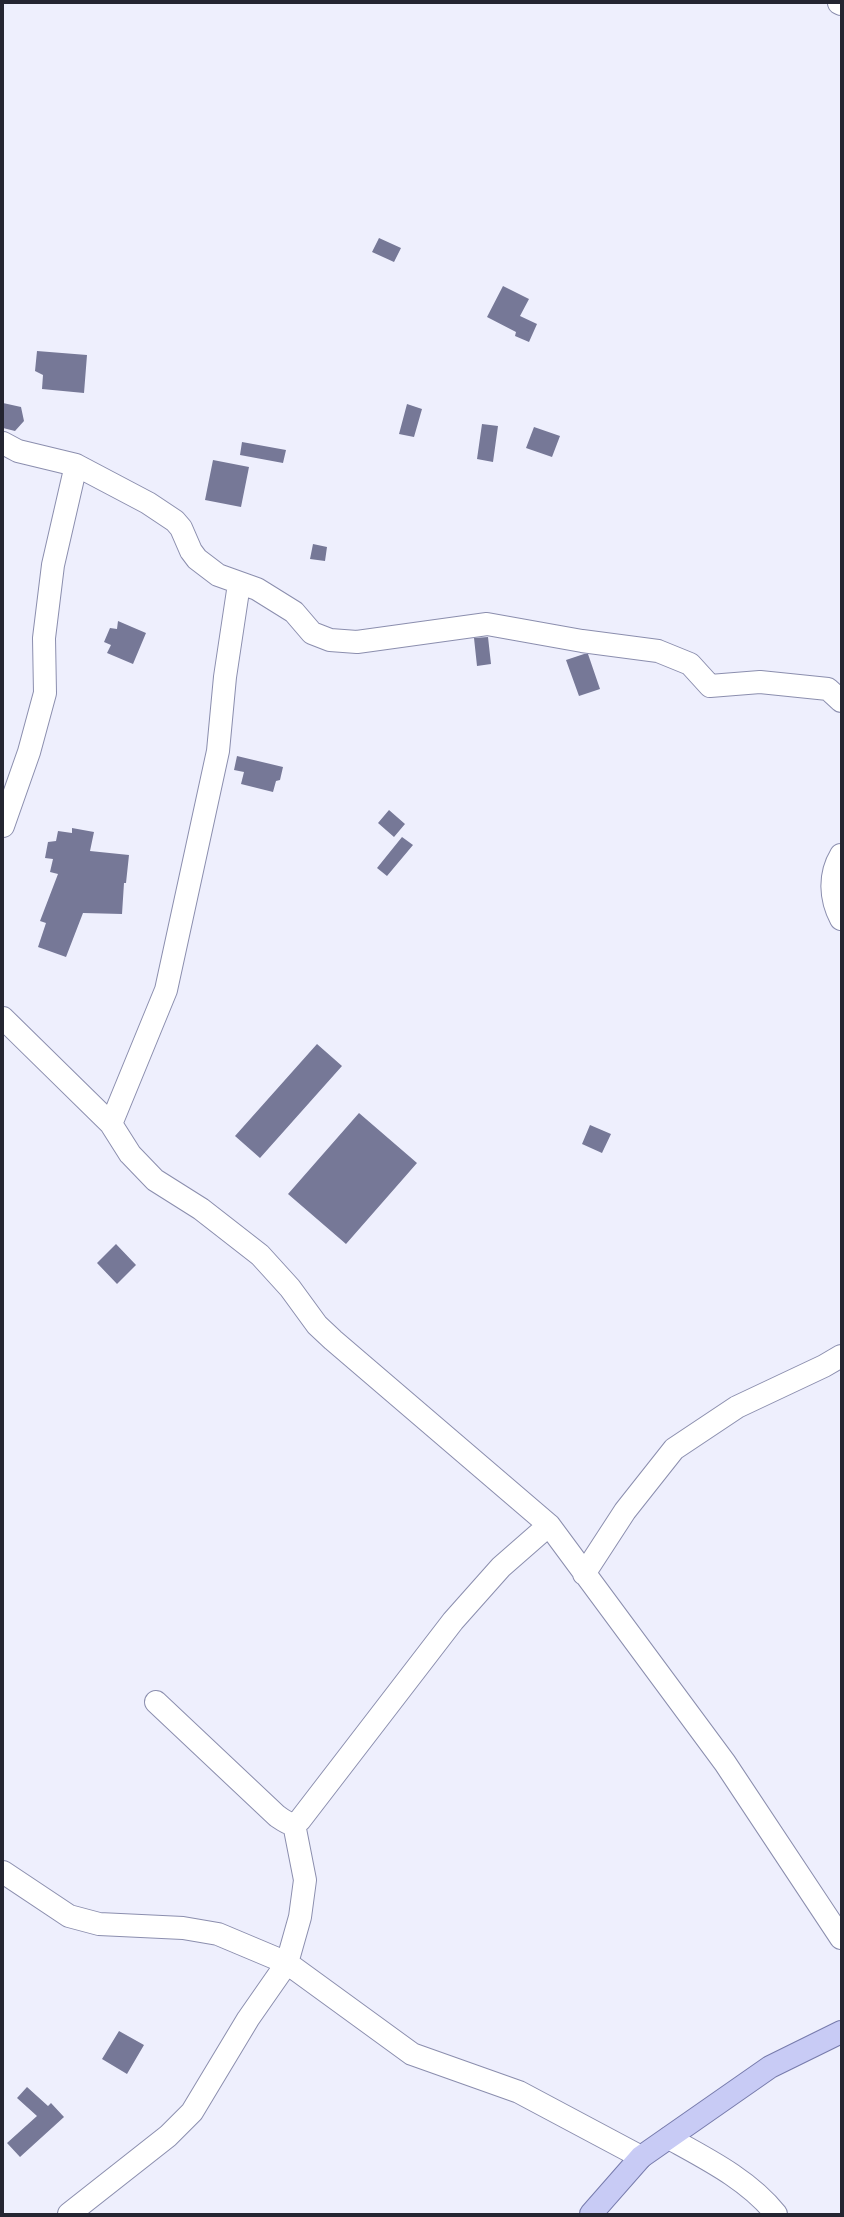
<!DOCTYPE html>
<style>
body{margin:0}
#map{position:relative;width:844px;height:2217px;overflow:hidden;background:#eeeffd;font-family:"Times New Roman",serif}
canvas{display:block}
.frame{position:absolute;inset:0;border:4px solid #242531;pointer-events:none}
</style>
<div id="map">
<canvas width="844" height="2217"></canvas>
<div class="frame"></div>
</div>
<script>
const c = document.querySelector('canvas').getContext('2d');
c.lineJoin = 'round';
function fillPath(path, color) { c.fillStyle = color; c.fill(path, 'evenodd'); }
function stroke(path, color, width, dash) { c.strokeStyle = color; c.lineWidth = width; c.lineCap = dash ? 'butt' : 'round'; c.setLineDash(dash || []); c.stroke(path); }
const building = new Path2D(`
 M379,238L401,248L394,262L372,252Z
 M503,286L529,299L520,316L537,324L529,342L515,336L516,332L487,317Z
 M37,351L87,355L84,393L42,389L43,375L35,371Z
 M3,403L21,407L24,421L15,431L3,428Z
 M407,404L422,409L414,437L399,434Z
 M482,424L498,426L493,462L477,459Z
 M534,427L560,436L552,457L526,448Z
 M242,442L286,450L283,463L240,455Z
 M213,460L249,467L241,507L205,500Z
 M313,544L327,547L325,561L310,559Z
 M118,621L146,633L133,664L107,653L111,645L104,642L110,628L117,629Z
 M488,637L491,664L477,666L474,638Z
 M584,654H588L600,689L579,696L566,660Z
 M237,756L283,767L280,780L276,781L273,792L241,784L244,772L234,770Z
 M389,810L405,824L394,837L378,823Z
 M72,828L94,832L90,851L129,855L126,883H124L122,914L83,913L66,957L38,947L46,923L40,921L58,874L50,872L53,859L45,858L48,842L56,841L58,831L72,833Z
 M402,837L413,845L387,876L377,868Z
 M317,1044L342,1066L260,1158L235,1136Z
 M359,1113L417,1163L346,1244L288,1194Z
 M590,1125L611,1134L602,1153L582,1144Z
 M116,1244L136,1265L117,1284L97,1263Z
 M119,2031L144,2045L127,2074L102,2059Z
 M27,2087L48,2106L51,2103L64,2117L20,2157L7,2143L37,2116L17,2098Z`);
const minor = new Path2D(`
 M839,3L841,4
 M3,443L18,451L76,465L148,503L175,521L181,528L191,551L197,559L218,575L257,589L294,612L312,633L330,640L357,642L487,624L582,641L658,651L690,664L710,686L760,682L828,689L841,701
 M3,826L29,752L45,693L44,638L53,565L76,465
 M841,855C829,875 830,898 841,919
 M3,1018L111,1124L130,1154L155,1180L201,1209L260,1255L290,1288L317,1325L333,1340L549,1525L725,1763L841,1938
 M111,1124L166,990L218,751L225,677L239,584
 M584,1574L625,1511L674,1449L737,1407L824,1366L841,1356
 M156,1702L277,1816C286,1822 291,1827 300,1820L453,1621L501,1567L549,1525
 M3,1872L69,1916L99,1924L183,1928L218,1934L287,1963L412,2054L519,2092L641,2157
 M669,2138C707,2159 749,2180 776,2214
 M69,2214L168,2136L192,2112L248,2019L287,1963L300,1917L305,1880L294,1824`);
const major = new Path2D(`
 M591,2214L641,2157L770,2067L841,2032`);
fillPath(building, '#767897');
stroke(minor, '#8b8eae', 24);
stroke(major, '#777bac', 24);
stroke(minor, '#fff', 22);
stroke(major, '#c8cbf5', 22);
</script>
